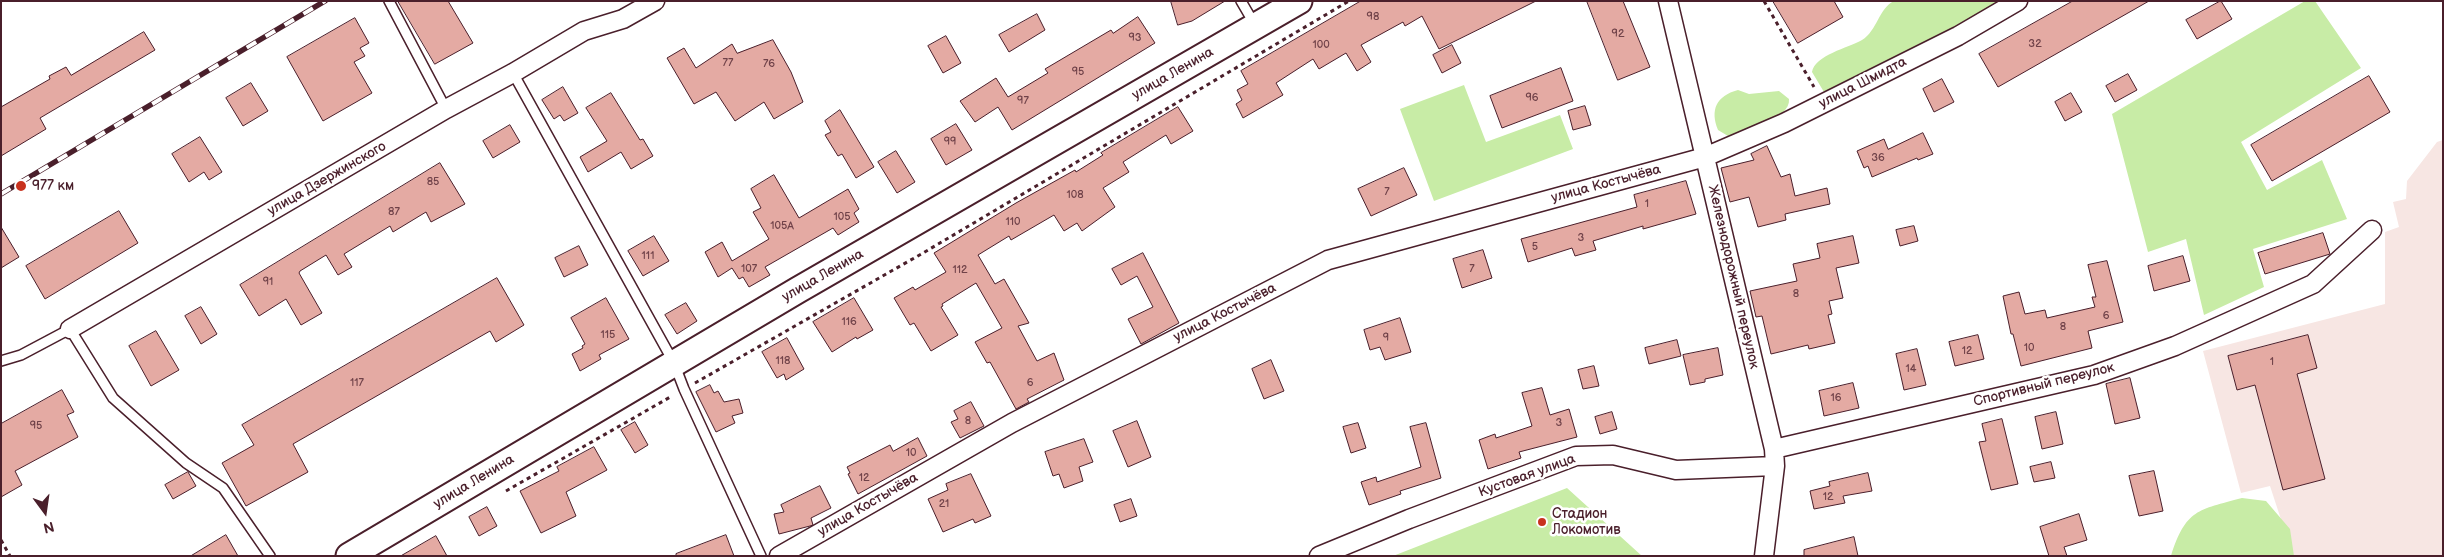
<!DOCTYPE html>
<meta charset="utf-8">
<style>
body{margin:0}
#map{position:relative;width:2444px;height:557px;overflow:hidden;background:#fff;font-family:"Balsamiq Sans",sans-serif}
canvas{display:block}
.frame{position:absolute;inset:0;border:2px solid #4a1f2b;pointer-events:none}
.north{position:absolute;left:20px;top:487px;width:50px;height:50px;-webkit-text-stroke:4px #fff;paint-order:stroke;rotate:166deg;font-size:14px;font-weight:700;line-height:20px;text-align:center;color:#4a1f2b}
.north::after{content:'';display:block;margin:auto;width:18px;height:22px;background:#4a1f2b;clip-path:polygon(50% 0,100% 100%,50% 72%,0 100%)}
</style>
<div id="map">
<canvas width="2444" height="557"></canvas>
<div class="frame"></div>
<div class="north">N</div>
</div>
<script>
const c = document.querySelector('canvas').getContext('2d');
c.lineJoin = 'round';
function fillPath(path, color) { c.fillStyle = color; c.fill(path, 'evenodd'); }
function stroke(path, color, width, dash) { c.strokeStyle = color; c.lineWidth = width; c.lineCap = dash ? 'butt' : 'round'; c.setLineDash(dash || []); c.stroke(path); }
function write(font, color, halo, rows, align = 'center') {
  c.font = font + ' "Balsamiq Sans",sans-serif'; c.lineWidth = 5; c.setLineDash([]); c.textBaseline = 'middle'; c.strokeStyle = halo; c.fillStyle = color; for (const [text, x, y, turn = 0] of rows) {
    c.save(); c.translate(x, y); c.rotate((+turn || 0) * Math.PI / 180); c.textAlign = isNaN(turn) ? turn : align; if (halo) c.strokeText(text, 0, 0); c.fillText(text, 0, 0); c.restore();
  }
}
const built = new Path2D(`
 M2443,140V556H2293L2270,486L2241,493L2203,351L2385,304V232L2399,227L2393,202L2406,199L2407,181L2437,142Z`);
const green = new Path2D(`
 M1894,1H2007L1834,91L1824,92L1812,72C1815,55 1848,48 1862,40C1877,31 1879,8 1894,1Z
 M2305,1H2315L2361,68L2241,142L2267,190L2322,160L2347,219L2253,249L2264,287L2204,315L2186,239L2148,252L2112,114Z
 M1464,85L1486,142L1560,115L1573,149L1434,201L1400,109Z
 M1738,90L1749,94L1779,91L1789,99C1791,119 1744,133 1728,136L1718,130C1710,110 1716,96 1738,90Z
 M1567,488L1642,556H1393Z
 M2242,498L2266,501L2290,529L2294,556H2171C2186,509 2198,510 2242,498Z`);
const building = new Path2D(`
 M398,1H448L473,43L435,64Z
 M1171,1H1225L1192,21L1178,25Z
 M1361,1H1536L1439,49L1422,16L1405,26L1403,22L1361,45L1371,62L1357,71L1346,53L1319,69L1313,59L1276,83L1283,95L1243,118L1236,104L1242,100L1237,90L1248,84L1241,71Z
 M1587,1H1623L1650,67L1618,80Z
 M1773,1H1834L1843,17L1798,43Z
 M2073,1H2149L1998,87L1979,54Z
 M2221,1L2232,19L2197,39L2186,20Z
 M1037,14L1045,30L1009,52L999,35Z
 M1138,17L1155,43L1012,130L998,107L975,122L960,101L996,78L1008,97L1048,73L1045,69L1111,30L1113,33Z
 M355,18L369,43L360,48L365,56L354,62L372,93L323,121L287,57Z
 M144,32L155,50L40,118L46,129L1,156V107L50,79L49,76L66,67L71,75Z
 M946,36L961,63L943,73L928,46Z
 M773,40L791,72L803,102L774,119L764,102L735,121L716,92L694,104L667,58L684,48L696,68L732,44L737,53Z
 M1452,45L1461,63L1442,73L1433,55Z
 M1561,68L1573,101L1502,128L1490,96Z
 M2128,74L2137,90L2115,102L2106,86Z
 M2369,76L2390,112L2272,181L2251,145Z
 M1942,79L1954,102L1934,112L1923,89Z
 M251,83L268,111L243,126L226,98Z
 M563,87L578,113L564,121L560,115L554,119L542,100Z
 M611,93L640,140L643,139L653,156L631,169L621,152L588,172L580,157L607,141L586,108Z
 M2071,93L2082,112L2065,121L2055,102Z
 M1585,106L1591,125L1573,130L1568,111Z
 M1178,107L1193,131L1171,144L1166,135L1123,162L1129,172L1103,188L1115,207L1082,231L1077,223L1064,231L1054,215L1011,240L1009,236L978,255L995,284L1004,279L1029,323L1018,326L1037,361L1054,353L1064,380L1027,399L1029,402L1016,409L990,362L987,363L975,342L1002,328L976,283L942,304L943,306L941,307L958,335L931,351L914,323L910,325L894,298L913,287L915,290L946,272L934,253L1016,203L1075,170L1076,172L1103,155L1101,153Z
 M840,110L874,167L856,178L842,154L838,156L825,135L831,132L825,121Z
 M956,124L972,150L946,165L931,139Z
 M510,125L520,142L493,158L483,141Z
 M1923,133L1933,154L1918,160L1917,158L1872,177L1868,166L1864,168L1857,151L1884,139L1888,149Z
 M200,137L222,172L209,180L204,172L189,182L172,154Z
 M1767,146L1781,177L1790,174L1795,196L1827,188L1830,204L1785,214L1786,220L1758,227L1749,197L1730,202L1721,168L1754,160L1751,154Z
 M896,151L915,182L897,193L878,162Z
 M440,163L465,204L431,222L426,212L393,232L390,226L344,254L352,267L338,275L326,255L300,271L299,273L322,313L301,325L286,299L259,316L240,285Z
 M1404,168L1417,195L1371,216L1358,189Z
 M774,175L799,218L848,189L859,209L854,213L859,222L838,235L833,228L765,267L770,275L749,287L743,277L739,279L732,268L718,277L705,252L722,242L732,261L769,239L753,212L761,208L751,189Z
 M1686,181L1696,214L1643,229V226L1593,241L1596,250L1575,256L1572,248L1528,262L1521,239L1637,207L1634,195Z
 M119,211L138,243L45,299L26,266Z
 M1914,226L1918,241L1900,246L1896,230Z
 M1,227L19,257L1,268Z
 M2323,233L2330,254L2265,274L2258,253Z
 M654,236L669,261L643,276L628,251Z
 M1853,236L1859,263L1836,268L1843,298L1829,301L1832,314L1828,315L1835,343L1809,349L1808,345L1771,354L1762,316L1756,317L1750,291L1797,281L1793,264L1820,258L1817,244Z
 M579,246L588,265L564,277L555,258Z
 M1483,250L1492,278L1462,288L1453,259Z
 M1143,253L1179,323L1141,344L1128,319L1153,307L1137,276L1121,285L1112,269Z
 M2183,256L2190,281L2154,291L2148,266Z
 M2107,261L2123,322L2088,331L2092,348L2021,366L2013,334H2011L2003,296L2019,292L2025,314L2045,310L2047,318L2095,307L2092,297H2096L2088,265Z
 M497,278L524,325L496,342L490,331L293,444L308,472L246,506L222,463L254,445L242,425Z
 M606,298L629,339L599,355L601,359L580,371L572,354L583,348L582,346L585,344L571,318Z
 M854,298L873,330L857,339L856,337L832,352L813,322Z
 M686,303L697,321L677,334L665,315Z
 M201,307L217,334L201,344L185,316Z
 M1400,318L1411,352L1385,360L1380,347L1370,350L1364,330Z
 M156,331L179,370L151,386L129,346Z
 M1978,335L1984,359L1955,366L1949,342Z
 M2308,335L2317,368L2297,374L2325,479L2283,490L2255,385L2237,390L2228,356Z
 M787,338L804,369L786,380L784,374L777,378L762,352Z
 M1677,340L1681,356L1649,364L1645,348Z
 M1718,348L1723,375L1705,379V382L1690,385L1683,355Z
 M1917,349L1926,385L1904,390L1896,354Z
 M1271,360L1284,391L1264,399L1252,369Z
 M1594,366L1599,386L1583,389L1578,370Z
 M2130,378L2140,418L2115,424L2106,384Z
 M1853,383L1859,408L1824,416L1819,391Z
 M710,385L714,393L718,391L724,402L739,399L743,413L732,416L735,423L716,432L696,392Z
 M1542,388L1550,415L1569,409L1577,437L1519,452L1521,458L1488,469L1479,440L1495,434L1496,438L1532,426L1522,393Z
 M62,390L74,412L67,415L78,437L15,471L22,485L1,497V424Z
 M971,402L984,426L960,438L951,422L958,419L954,411Z
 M1612,412L1617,429L1600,434L1595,417Z
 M2056,412L2063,444L2042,449L2035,417Z
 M2002,419L2018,484L1991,490L1979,442L1986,441L1982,424Z
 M1137,421L1151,457L1128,467L1113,431Z
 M635,422L648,445L635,453L621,430Z
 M1358,423L1366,448L1351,453L1343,427Z
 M1426,423L1441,478L1400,491L1401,494L1369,505L1361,482L1376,477L1377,482L1421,467L1410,427Z
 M918,438L927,456L858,494L848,474L850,473L847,467L890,445L893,451Z
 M1084,439L1093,462L1079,467L1083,481L1064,488L1059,474L1053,476L1045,452Z
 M594,447L607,470L566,492L576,516L541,533L520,491L559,471L557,467Z
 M2051,462L2055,478L2034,482L2030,467Z
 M2154,471L2163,511L2139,516L2129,476Z
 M188,472L196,486L173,499L165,485Z
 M1868,473L1872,491L1843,496L1845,503L1814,509L1810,491L1830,486L1829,482Z
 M971,474L991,516L975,523L973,519L943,532L928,499L948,490L946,484Z
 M820,486L831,508L811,518L813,525L810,526L779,534L774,514L784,512L781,505Z
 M1131,499L1137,516L1120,522L1114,505Z
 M487,507L497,526L479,536L469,517Z
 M2079,514L2087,540L2064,547L2067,556H2049L2040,527Z
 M226,535L238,556H191Z
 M726,535L734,556H676V554Z
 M436,536L447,556H401Z
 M1854,537L1858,556H1804V550Z`);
const path = new Path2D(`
 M1764,1L1814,87
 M695,383L923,253L1349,1
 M506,491L672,396
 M1,540L10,556`);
const lane = new Path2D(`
 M389,1L446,109
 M1241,1L1255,25
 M513,73L674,363L684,389L761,556
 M1,361L21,355L70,329L113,398L186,463L223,488L270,556`);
const street = new Path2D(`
 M1668,1L1774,449L1775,466L1764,556
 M70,329L446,109L513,73L584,31L623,19L655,1
 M1774,449L2094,375L2175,346L2313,284L2372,230
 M779,556L1012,423L1328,260L1705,157L1784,123L1958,36L2018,1
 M1319,556L1409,519L1576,456L1613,455L1676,470L1775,466`);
const secondary = new Path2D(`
 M349,556L798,290L1299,1`);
const rail = new Path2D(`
 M1,194L325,1`);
const markers = [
 [21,186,6,"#c8321e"],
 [1542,522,5,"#c8321e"]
];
const numberNames = [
 ["98",1373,17],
 ["92",1618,34],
 ["93",1135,38],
 ["32",2035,44],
 ["100",1321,45],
 ["77",728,63],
 ["76",769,64],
 ["95",1078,72],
 ["96",1532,98],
 ["97",1023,101],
 ["99",950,142],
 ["36",1878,158],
 ["85",433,182],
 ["7",1387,192],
 ["108",1075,195],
 ["1",1647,204],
 ["87",394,212],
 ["105",842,217],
 ["110",1013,222],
 ["105А",782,226],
 ["3",1581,238],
 ["5",1535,247],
 ["111",648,256],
 ["107",749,269],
 ["7",1472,269],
 ["112",960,270],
 ["91",268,282],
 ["8",1796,294],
 ["6",2106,316],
 ["116",849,322],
 ["8",2063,327],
 ["115",608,335],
 ["9",1386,338],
 ["10",2029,348],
 ["12",1967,351],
 ["118",783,361],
 ["1",2272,362],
 ["14",1911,369],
 ["117",357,383],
 ["6",1030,383],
 ["16",1836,398],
 ["8",968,421],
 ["3",1559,423],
 ["95",36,426],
 ["10",911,453],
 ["12",864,478],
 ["12",1828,497],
 ["21",944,504]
];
const streetNames = [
 ["улица Ленина",1173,74,-30],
 ["улица Шмидта",1863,83,-27],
 ["улица Дзержинского",327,179,-30],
 ["улица Костычёва",1606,184,-15],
 ["улица Ленина",823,276,-30],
 ["Железнодорожный переулок",1733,277,77],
 ["улица Костычёва",1225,313,-27],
 ["Спортивный переулок",2044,385,-14],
 ["Кустовая улица",1527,476,-20],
 ["улица Ленина",474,482,-31],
 ["улица Костычёва",868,505,-30]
];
const poiNames = [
 ["977 км",32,186],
 ["Стадион",1552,514],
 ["Локомотив",1552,530]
];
fillPath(built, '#f7e6e3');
fillPath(green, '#c8eca6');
fillPath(building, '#e4aaa3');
stroke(building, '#4a1f2b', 1);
stroke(lane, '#4a1f2b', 12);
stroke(street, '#4a1f2b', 21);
stroke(secondary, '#4a1f2b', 29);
stroke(path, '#4a1f2b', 3, [4, 4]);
stroke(lane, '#fff', 9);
stroke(street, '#fff', 18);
stroke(secondary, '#fff', 25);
stroke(rail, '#4a1f2b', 5.5);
stroke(rail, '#fff', 4, [11]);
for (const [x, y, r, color] of markers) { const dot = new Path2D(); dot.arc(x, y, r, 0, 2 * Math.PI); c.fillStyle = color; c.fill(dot); stroke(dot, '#fff', 2); }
write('11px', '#704249', null, numberNames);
write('14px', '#4a1f2b', '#fff', streetNames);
write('14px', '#4a1f2b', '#fff', poiNames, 'left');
</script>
